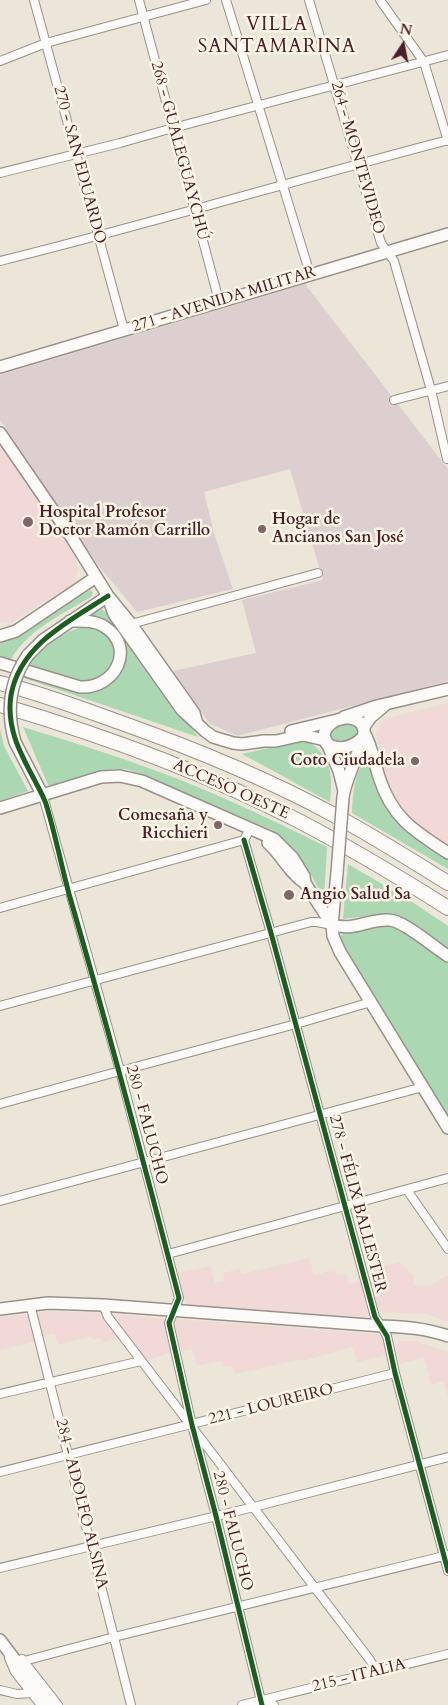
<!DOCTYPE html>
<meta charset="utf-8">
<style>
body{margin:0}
#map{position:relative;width:448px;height:1705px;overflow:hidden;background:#ebe6d8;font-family:Cardo,serif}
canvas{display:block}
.north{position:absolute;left:378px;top:20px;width:50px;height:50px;-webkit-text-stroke:4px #fcf5e5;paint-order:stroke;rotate:11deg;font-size:14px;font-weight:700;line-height:20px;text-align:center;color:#4a1f2b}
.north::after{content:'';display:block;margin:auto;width:18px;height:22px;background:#4a1f2b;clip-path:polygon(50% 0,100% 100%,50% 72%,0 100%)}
</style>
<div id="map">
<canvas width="448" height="1705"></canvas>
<div class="north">N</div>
</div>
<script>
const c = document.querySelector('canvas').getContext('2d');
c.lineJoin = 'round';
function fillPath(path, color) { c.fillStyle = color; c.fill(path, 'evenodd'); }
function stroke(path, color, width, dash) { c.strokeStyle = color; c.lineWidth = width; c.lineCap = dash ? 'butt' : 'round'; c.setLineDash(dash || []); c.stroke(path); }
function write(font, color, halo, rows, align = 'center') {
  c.font = font + ' Cardo,serif'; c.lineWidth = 5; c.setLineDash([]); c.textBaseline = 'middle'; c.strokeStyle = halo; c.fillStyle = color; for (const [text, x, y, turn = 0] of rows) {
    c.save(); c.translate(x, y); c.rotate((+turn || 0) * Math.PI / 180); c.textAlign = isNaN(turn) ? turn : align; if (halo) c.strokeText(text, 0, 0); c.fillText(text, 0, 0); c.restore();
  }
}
const built = new Path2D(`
 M0,444L65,536L79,569L74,584L11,622L0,623Z
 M448,703V848L407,820L388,790L376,733L384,719Z
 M309,1258L314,1275L335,1269L337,1276L346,1274L349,1284L361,1281L369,1310L367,1317L191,1307L186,1305L185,1301L177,1273L210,1266L215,1283L225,1281L223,1273L240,1269L242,1274Z
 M400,1262L414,1276L413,1285L433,1286V1284L448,1275V1322L427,1314L381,1312L378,1310L368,1271Z
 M42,1311L100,1313L105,1316L120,1338L103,1342L101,1338L93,1340L92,1336L58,1345L54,1334L43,1336L38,1316Z
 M115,1314L164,1319L167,1325L172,1352L146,1361L113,1318Z
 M22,1315L31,1316L37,1341L0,1350V1317Z
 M176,1319L376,1334L384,1338L388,1355L357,1362L353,1347L303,1361L302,1359L235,1374L232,1366L224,1367L222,1361L197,1366L192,1349L178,1352L173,1325V1321Z
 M400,1341H416L448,1352V1397L444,1381L431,1385L424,1357L400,1364L395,1345Z`);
const industrial = new Path2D(`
 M305,284L448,469V681L237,736L209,723L173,671L256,653L242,600L323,580L290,469L204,492L214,533L233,589L137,612L97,564L0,420V375Z`);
const green = new Path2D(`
 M88,589L93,592L91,597C61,615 25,631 9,663L0,659V639Z
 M102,609L113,618L198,737L24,678L25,673L87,690L119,673L120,637L85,618Z
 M81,627H92L103,630L112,638L117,653L110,674L86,684L28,668C37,648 61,634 81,627Z
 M347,723L356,725L360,734L350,744L330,742C328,728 334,726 347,723Z
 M23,727C75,743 127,759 178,779C229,799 278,823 327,847L324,899L306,865L272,830L141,774L126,769H112L49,787Z
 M0,729L4,746L28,791L0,801Z
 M305,740C332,755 333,775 330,802L242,754Z
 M370,751L389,807L448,857V869L352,813C353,790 355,770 370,751Z
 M348,864L409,900L448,926V950L393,913L343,919Z
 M385,923H392L448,961V1122L339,943L340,937L344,933Z`);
const street = new Path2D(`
 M34,0L124,330
 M139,0L219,301
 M226,0L310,274
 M309,0L381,243L394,261L431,390L447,459
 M380,0L424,62L448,141
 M0,61L46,43L206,0
 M0,173L120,143L173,128L448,55
 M0,261C150,224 298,179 448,140
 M394,400L448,386
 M131,624L318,573
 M43,796L120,1071L179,1298L169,1323L192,1425L216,1516L262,1705
 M244,840L271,933L375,1317L387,1336L395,1373L448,1571
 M0,908L244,840L250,829
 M0,1006L311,922H317L332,925
 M0,1104L120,1071L296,1024L371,1002
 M407,1190L448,1249
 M0,1201L423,1087
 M168,1254L448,1178
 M30,1304L131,1705
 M103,1305L108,1317L370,1660L377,1672
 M0,1394L141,1361
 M0,1472L395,1373
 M0,1568L254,1507L448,1457
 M9,1658L15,1672L41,1705
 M22,1659L58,1705
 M24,1661L114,1637L448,1555
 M0,1690L17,1694L32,1693
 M261,1700L274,1705
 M242,1705L448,1654`);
const secondary = new Path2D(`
 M0,367L448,234
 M0,433L72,538L108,596L131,624L194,713L197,724
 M109,600L114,614L182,710L205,731L213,737L233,743L242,744L264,741H276L303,735L325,740
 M0,636L16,631L96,577
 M28,655L43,640L108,596
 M0,663L80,687C116,689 136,647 105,627C95,620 82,621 70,621
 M344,717L377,706L448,689
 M363,728L371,717L384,706
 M291,731L333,721
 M364,732C372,747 374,761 379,777C392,818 414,831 448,853
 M15,742L43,796
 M326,743C337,751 351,748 361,739
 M343,797C345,780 365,740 364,730C360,711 326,716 324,736L339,771L344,791
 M0,808L101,777L120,776L142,781L274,839L293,858L304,876L305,883L332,925L333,936L340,952L448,1128
 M268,843C282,855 289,873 305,883
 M332,925C357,931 367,919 389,920C403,920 435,948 448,956
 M332,925L337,873
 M0,1309L48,1303L103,1305L382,1326C405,1327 425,1328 448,1336
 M0,1640L49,1705`);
const highway = new Path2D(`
 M0,683C40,693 80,708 119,722C192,748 266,778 334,815C373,836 411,860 448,883
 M0,705C102,735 202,771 297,820C349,847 399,877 448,908`);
const secondaryBridge = new Path2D(`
 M15,742C6,711 10,681 28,655
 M337,873L343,797`);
const cycleway = new Path2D(`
 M108,596C69,621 20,645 11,695C6,727 20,753 34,779C38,787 43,795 46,804C55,833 61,864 69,894C108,1028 144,1163 179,1298L169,1323L192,1425L216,1516L262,1705
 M244,840L271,933L375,1317L387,1336L395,1373L448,1571`);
const markers = [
 [28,522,6,"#826568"],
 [262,529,5,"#826568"],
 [415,761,5,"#826568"],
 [218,825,5,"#826568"],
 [289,895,6,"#826568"]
];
const streetNames = [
 ["268 - GUALEGUAYCHÚ",179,151,75],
 ["264 - MONTEVIDEO",357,158,74],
 ["270 - SAN EDUARDO",79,165,75],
 ["271 - AVENIDA MILITAR",224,300,-17],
 ["ACCESO OESTE",231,790,24],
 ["280 - FALUCHO",146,1125,75],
 ["278 - FÉLIX BALLESTER",357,1204,75],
 ["221 - LOUREIRO",271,1405,-14],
 ["284 - ADOLFO ALSINA",81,1504,76],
 ["280 - FALUCHO",232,1531,76],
 ["215 - ITALIA",359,1676,-14]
];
const poiNames = [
 ["Hospital Profesor",39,513],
 ["Doctor Ramón Carrillo",39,531],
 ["Hogar de",272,520],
 ["Ancianos San José",272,538],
 ["Coto Ciudadela",405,761,"right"],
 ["Comesaña y",208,816,"right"],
 ["Ricchieri",208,834,"right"],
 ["Angio Salud Sa",300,895]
];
const quarterNames = [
 ["VILLA",277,26],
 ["SANTAMARINA",277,48]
];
fillPath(built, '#f1d9d7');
fillPath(industrial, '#ddcfd0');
fillPath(green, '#abd8b2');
stroke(street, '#9a908b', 10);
stroke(secondary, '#9a908b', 14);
stroke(highway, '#9a908b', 16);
stroke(street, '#fcfbf9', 8);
stroke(secondary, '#fcfbf9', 11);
stroke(highway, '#fcfbf9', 14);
stroke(secondaryBridge, '#9a908b', 14, []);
stroke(secondaryBridge, '#fcfbf9', 11);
stroke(cycleway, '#1b5e20', 5);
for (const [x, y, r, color] of markers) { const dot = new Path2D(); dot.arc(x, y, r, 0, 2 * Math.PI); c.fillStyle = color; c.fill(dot); stroke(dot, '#fcf5e5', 2); }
write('16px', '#4a1f2b', '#fcf5e5', streetNames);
write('bold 16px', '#4a1f2b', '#fcf5e5', poiNames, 'left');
c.letterSpacing = '1px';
write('19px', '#4a1f2b', '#fcf5e5', quarterNames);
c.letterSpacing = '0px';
</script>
